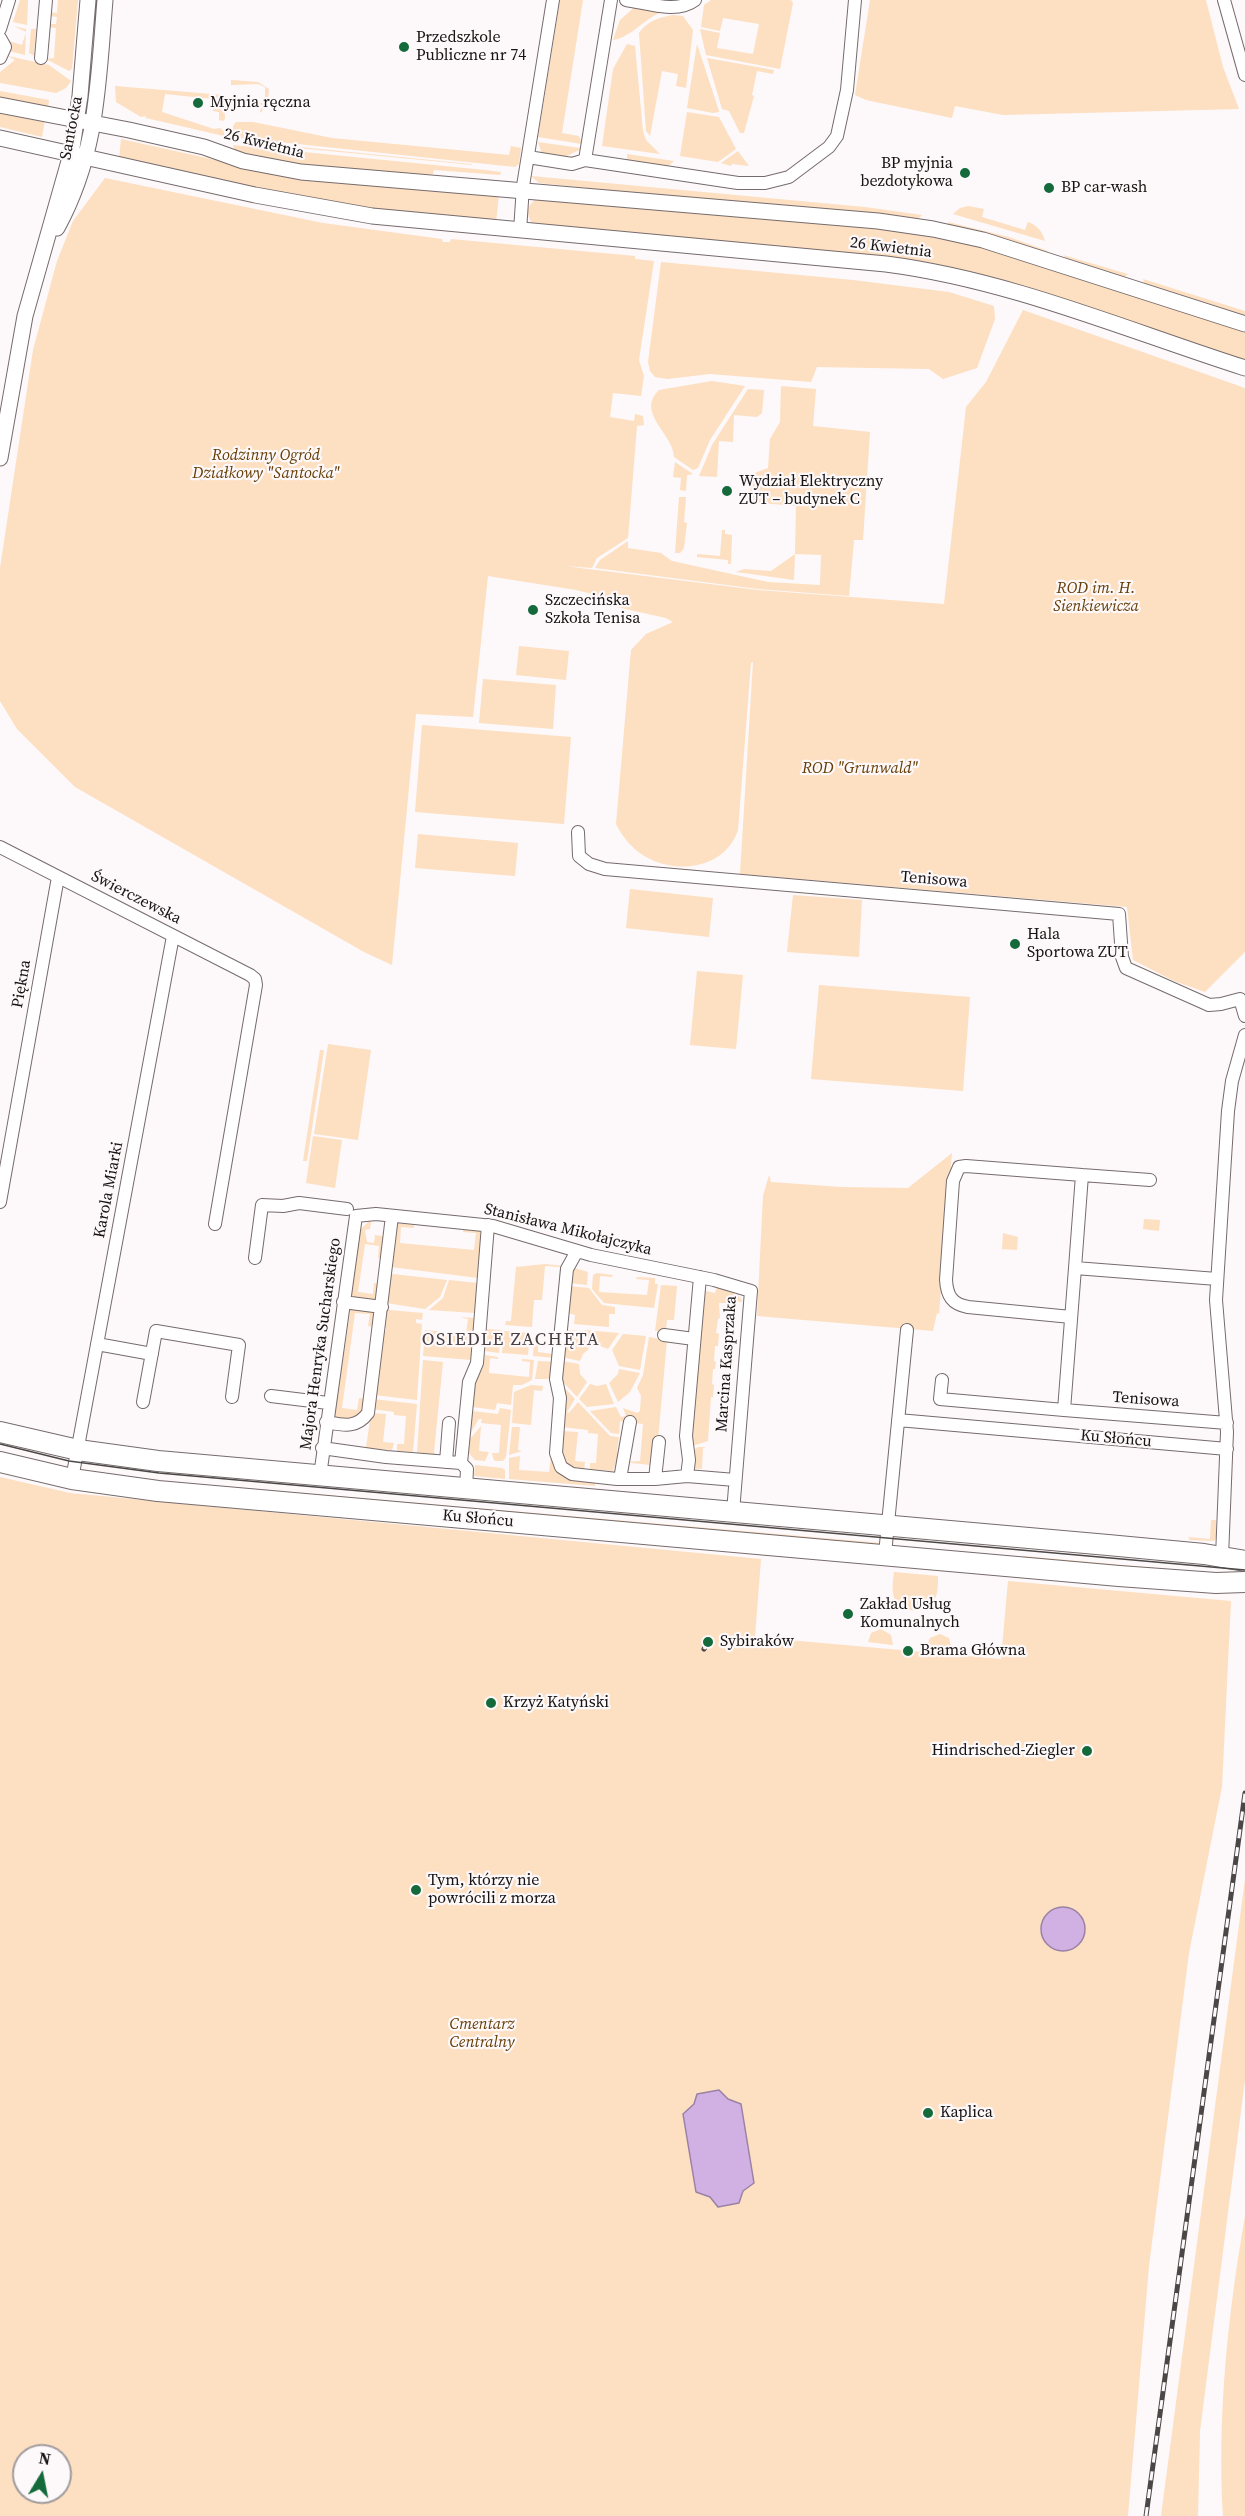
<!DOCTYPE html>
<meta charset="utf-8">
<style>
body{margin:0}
#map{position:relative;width:1245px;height:2516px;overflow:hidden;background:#fdf8f9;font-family:"Source Serif 4",serif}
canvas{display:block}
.north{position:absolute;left:12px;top:2444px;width:60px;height:60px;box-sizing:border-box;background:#fdf8f9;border:2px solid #a19c9d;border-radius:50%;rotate:10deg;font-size:16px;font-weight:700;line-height:24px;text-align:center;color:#171313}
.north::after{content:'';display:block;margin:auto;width:21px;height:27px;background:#156a3c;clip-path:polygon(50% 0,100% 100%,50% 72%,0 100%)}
</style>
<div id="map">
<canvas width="1245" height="2516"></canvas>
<div class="north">N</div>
</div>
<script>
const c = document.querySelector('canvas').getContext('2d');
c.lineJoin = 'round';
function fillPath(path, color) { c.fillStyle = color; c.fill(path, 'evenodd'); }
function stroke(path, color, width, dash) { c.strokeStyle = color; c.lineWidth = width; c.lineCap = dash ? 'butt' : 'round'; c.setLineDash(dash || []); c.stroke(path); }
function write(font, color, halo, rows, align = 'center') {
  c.font = font + ' "Source Serif 4",serif'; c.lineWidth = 4.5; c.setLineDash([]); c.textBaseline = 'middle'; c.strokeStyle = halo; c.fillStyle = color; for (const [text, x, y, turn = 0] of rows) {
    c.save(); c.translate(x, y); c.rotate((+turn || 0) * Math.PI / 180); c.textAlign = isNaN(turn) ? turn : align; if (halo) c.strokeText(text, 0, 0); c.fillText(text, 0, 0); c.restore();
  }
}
const green = new Path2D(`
 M20,0H28L27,25L13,22Z
 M58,0H78L72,69L69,71L46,59L54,58L56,28L49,27V24H56L57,17L49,16L50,12L57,13Z
 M560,0H583L562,133L579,136L582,144L538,137Z
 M711,0H791L793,3L780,69L706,55L700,29L720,33L717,48L753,54L759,24L723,18L720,31L701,27L704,5Z
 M870,0H1206L1223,67L1239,109L1003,115L955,106L952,118L866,100L855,95Z
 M637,5L662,12C643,19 632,37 613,40L620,20Z
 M673,15L683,16L693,30L686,88L676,86L678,74L662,71L650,136L646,131L639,33C648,20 659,18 673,15Z
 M14,26L26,29L25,55L9,51V41L22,45L26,32Z
 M31,29H36L34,53L38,54L37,57L29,53Z
 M627,44L635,46L643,131L646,140L660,154L602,146L613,69Z
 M697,44L719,111V112L713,113L687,108Z
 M8,56L49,65L71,81L66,88L56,93L0,83V72L15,60Z
 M707,58L774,70L773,74L757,71L752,95L754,96L744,133H740L729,111L722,109Z
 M231,80L258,82L269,89L268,99L261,113L260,111L263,105L232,104L265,103V87L258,84L231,85Z
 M115,86L224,95L225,119L223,121L219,120V112L213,111V99L165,94L162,112L214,129L220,128L224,131V136L146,118L145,116L141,117L116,102Z
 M0,91L49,100L48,109L0,99Z
 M0,110L45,120L42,137L0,127Z
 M687,112L719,117L736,149L718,162L680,156Z
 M236,122H253L332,138L509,155L511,146L521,148L519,164L515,167L241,138L233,136V126Z
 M121,139L270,172L499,194L496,223L342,206L119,159Z
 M250,142L471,164L473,165L247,143Z
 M538,142L580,148L581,149L565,157L542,154Z
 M233,145L485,170L501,172L500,175L434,170L433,174L411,177L288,165L235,152Z
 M738,151L749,166L732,164L731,166L721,163Z
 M627,154L674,161L666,168L627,162Z
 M531,176L865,207L922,215L918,219L601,191L587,188L539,183Z
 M105,178L323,223L442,239L443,242H450L451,239L635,256V259L654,261L639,360L644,376L641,396L613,393L610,417L634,421L635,414L643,416L644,425L637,426L628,538L597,558L592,568L564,566L758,590L944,604L966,407L986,382L1023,310L1245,388V952L1205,992L1174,981L1133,960L1127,907L740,874L753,662L751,663L738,830C726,867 680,875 648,858C634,851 623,838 616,824L631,650L646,634L673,622L666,618L603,604L592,594L576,590L488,576L473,717L416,714L392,965L364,952L75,787L17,729L0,701V568L33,350L57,261L73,221Z
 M538,198L933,234L977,245L1245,330V360L1001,280L972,273L534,225C525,215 526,205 538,198Z
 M968,206L984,209L982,217L1025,230L1028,222C1038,226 1042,231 1045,241L953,214L960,208Z
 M948,222L1009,237L1048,251L1046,254L949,225Z
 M1063,255L1128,274L1124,278L1067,259Z
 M661,262L853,280L949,292L994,306L995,319L977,368L943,379L929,369L817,367L811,382L710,374L667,379L655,377L650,371L648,362Z
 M1143,279L1245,311V319L1145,285Z
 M712,381L745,386L710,440L698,468L693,470L674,457C674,434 635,413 659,390Z
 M781,386L816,389L813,426L870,432L863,540H854L849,596L758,589L595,568L600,560L628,541V548L661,553L672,561L768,582L820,585L821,555L795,554L794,580L736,572L744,569L771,571L795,554L796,506L749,502L752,474L768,468L770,439L780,422Z
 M748,389L764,390L762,413L757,417L734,415L733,442L719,441L717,477L699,476L712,445Z
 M675,462L693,474L687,475L686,491L680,490L681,478L673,477Z
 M679,497H686L684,522L687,523L684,548L680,553H675Z
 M722,530H725V534L732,535L731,564H728V560L697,557V554L720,556Z
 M519,646L569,651L566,680L516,675Z
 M483,679L556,685L553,729L479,723Z
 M422,725L571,737L564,824L415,812Z
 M418,834L518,843L515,876L415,868Z
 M630,889L713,898L709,937L626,928Z
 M793,895L862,900L859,957L787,952Z
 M697,971L743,975L736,1049L690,1045Z
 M819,985L970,997L963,1091L811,1079Z
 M328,1044L371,1050L358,1140L314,1134Z
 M320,1050H324L307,1161H303Z
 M313,1136L342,1140L335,1188L306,1183Z
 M952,1153L939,1314L937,1313L933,1331L757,1316L763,1196L769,1175L771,1182L841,1187L908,1188Z
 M1144,1219L1160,1220L1159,1231L1143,1229Z
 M369,1221H371L370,1229L365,1230L367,1242L374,1243L375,1235L388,1237L385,1259L378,1258L379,1246L365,1244L358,1292L373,1294L374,1283L382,1284L378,1301L352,1298L351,1294L360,1230Z
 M395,1223L414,1225V1228L401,1227L400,1243L474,1250L476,1233L463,1232V1230L483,1231L478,1278L391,1267Z
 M1003,1233L1018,1237L1017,1250L1002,1249Z
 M545,1264L564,1266V1277H559L560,1267L545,1266L542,1300H534L532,1327L505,1325L506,1321H511L516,1267Z
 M574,1268L588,1272L587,1285L569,1283Z
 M597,1273L613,1275L612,1277L600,1276L599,1292L647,1295L649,1280L636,1279L637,1277L655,1278V1284H658L654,1308L604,1303L592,1289L593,1275Z
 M390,1275L393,1274L447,1280L440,1297L425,1309L386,1303Z
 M449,1280L478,1283L475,1313L429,1310L443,1298Z
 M661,1285L677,1286L674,1320H667L666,1331H655Z
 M568,1286L589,1288L602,1305L615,1307V1314H609V1327L574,1324L575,1315L565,1312Z
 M717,1287L737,1294L742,1300V1302L726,1301V1303H719L720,1318L718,1319L716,1333L719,1334L718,1346H715L714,1361L716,1362L715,1369H713L712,1384L714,1385L713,1397H711L708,1441L692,1446L688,1440L701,1290L715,1293Z
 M351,1308L376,1310L377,1327L368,1326L370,1314L355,1313L342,1408L357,1410L359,1398L367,1399L365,1410L352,1420L334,1417Z
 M389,1310L423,1313L422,1320L416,1319V1323L422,1324L417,1400L374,1395L382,1331H386V1328L383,1327L385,1313Z
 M460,1317L475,1318L471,1360L423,1356L425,1330L466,1334L468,1319Z
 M554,1328H560L556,1358L533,1356L534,1340L538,1341V1352L552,1354Z
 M487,1329L501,1330L499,1353L485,1351Z
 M569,1330L580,1331L589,1349L583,1354L580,1361L562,1357L564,1334Z
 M584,1330L619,1333L608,1349L600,1346L593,1347Z
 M504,1331L530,1333L528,1355L502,1353Z
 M623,1334L646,1336L640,1370L619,1366L612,1350Z
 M649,1337L667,1340L655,1473L649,1475L650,1465L623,1462L640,1461L643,1424L620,1421L619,1434L611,1433L590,1411L616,1407L621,1417L626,1416L623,1408L637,1413L640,1411L641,1396L637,1388L643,1375Z
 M485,1355L498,1357V1359L490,1358L489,1373L529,1377L530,1362L522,1361V1359L534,1360L532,1380L522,1385H513L511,1405L497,1403L495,1410L473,1407L475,1384L483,1367Z
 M423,1360L443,1362L434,1452L436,1455L417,1453Z
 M538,1361L556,1362L550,1379H535Z
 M562,1361L579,1364L580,1374L587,1382L577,1397L562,1381Z
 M619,1369L640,1373L630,1392L618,1402L609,1383L618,1374Z
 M590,1384L597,1386L606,1384L614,1404L587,1407L579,1399Z
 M531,1385L543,1386L542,1391L534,1390L531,1425L512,1423L514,1392Z
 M563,1386L575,1399L567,1412L569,1413L578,1402L610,1436L619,1437L617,1452L623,1453L616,1462L613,1471L590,1469V1463H596L598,1434L588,1433V1430L561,1427Z
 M373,1399L417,1404L413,1452L397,1451V1444H404L406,1416L394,1415V1412L372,1409Z
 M500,1408L511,1410L506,1457L503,1461H495L493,1458L492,1453H499L501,1425L481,1423L482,1419H479L471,1432L472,1411L498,1414Z
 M371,1413L386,1414L383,1442L394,1443L392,1450L366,1448Z
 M481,1426L479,1451L489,1452L485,1461L475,1460L469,1453L470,1439Z
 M512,1427H520L518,1450L522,1451L509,1455Z
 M561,1431L578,1432L575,1461L585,1462L584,1472L565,1466L560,1443Z
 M698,1447H706L703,1448L702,1469L689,1468L690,1453Z
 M520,1456L519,1470L549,1472L551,1457L555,1458L595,1481V1486L509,1479V1458Z
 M475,1465L502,1468L505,1470V1479L474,1476Z
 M106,1473L164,1481L881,1543V1546L105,1479Z
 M0,1477L70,1493L761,1559L755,1637L1001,1659L1008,1581L1231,1601L1222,1787L1189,1953L1149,2266L1128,2516H0ZM24,2456H60V2492H24Z
 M1211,1520H1216V1538L1214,1541L1190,1540L1188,1537L1210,1539Z
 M1023,1556L1245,1576L1023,1562Z
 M894,1572L938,1576C938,1583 938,1593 935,1599C927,1614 903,1614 895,1600C891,1591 893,1581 894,1572Z
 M881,1629L891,1635L893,1645L868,1642L871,1633Z
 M940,1634L949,1638L952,1650L926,1647L930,1638Z
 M1245,1879V2080L1200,2431L1198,2516H1161Z
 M1245,2216V2516H1223C1217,2417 1228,2313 1245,2216Z`);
const water = new Path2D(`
 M1041 1929a22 22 0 1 1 44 0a22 22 0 1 1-44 0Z
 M719,2090L728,2099L741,2104L754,2183L743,2191L739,2203L718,2207L710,2197L696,2192L683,2114L694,2104L697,2094Z`);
const minor = new Path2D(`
 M626,0C647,3 677,14 695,0
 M1224,0L1245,75
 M0,29L9,0
 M0,38L5,47L0,58
 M41,58L46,0
 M528,157L572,164L585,160L738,183H765L789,177L829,147L837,136L847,90L855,0
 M585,160L611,0
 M520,231L523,186L553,0
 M578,832L579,856L589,864L605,869L1119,914L1122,957L1126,968L1209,1005L1221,1004L1240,999L1245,1016
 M0,847L250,975L255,979L256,985L215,1224
 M1150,1180L1082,1175L1075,1268L1217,1279
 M0,1202L58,877
 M577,1251L567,1269L556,1379L560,1398L556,1453L561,1467L572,1474L617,1479H655L687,1476L735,1480
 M255,1258L262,1205L283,1206L299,1203L347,1209
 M1075,1268L1064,1410L1227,1423
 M343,1302L382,1307
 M1071,1317L968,1307C952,1304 947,1296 946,1280L953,1181L959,1167L966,1166L1082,1175
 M664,1335L694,1339
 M97,1344L152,1354
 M942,1380L940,1399L1064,1410
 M271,1396L328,1403
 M143,1402L156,1331L239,1345L232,1397
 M898,1420L1227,1449
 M326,1422C343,1425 356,1429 368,1413L392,1216
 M322,1448L386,1457L461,1463
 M446,1462L449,1423
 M320,1476L356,1216L376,1214L493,1226L591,1255L714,1280L751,1291L733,1512
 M687,1476L689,1460L686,1436L700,1277
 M72,1479L173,936
 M620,1479L630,1422
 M655,1479L659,1442
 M466,1489L467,1469L461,1463L469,1382L477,1363L488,1225
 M885,1554L907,1330
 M1222,1557L1227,1432L1216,1300L1228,1111L1232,1081L1245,1035`);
const tertiary = new Path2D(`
 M0,105L129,130L204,147L243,161L301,172L878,221L933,229L983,240L1245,324
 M0,138L255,195L372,216L886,264C1010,280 1126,330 1245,368
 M57,228C98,153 98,83 105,0
 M0,458L25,316L71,154L80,96L88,0`);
const primary = new Path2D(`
 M0,1432L78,1450L158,1461L1108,1545L1204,1554L1245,1561
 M0,1462L72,1479L158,1491L1119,1576L1216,1583L1245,1582`);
const tram = new Path2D(`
 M0,1444L69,1461L159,1473L1245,1570`);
const rail = new Path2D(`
 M704,1649L710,1639
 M1146,2516L1245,1793`);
const markers = [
 [404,47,6,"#156a3c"],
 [198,103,6,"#156a3c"],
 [965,173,6,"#156a3c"],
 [1049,188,6,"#156a3c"],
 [727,491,6,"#156a3c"],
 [533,610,6,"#156a3c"],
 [1015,944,6,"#156a3c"],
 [848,1614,6,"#156a3c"],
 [708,1642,6,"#156a3c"],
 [908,1651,6,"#156a3c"],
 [491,1703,6,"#156a3c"],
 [1087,1751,6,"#156a3c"],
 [416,1890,6,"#156a3c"],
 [928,2113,6,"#156a3c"]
];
const poiNames = [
 ["Przedszkole",416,38],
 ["Publiczne nr 74",416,56],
 ["Myjnia ręczna",210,103],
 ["BP myjnia",953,164,"right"],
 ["bezdotykowa",953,182,"right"],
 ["BP car-wash",1061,188],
 ["Wydział Elektryczny",739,482],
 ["ZUT – budynek C",739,500],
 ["Szczecińska",545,601],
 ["Szkoła Tenisa",545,619],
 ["Hala",1027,935],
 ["Sportowa ZUT",1027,953],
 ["Zakład Usług",860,1605],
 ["Komunalnych",860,1623],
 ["Sybiraków",720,1642],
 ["Brama Główna",920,1651],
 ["Krzyż Katyński",503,1703],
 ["Hindrisched-Ziegler",1075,1751,"right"],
 ["Tym, którzy nie",428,1881],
 ["powrócili z morza",428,1899],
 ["Kaplica",940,2113]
];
const streetNames = [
 ["Santocka",72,128,-79],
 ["26 Kwietnia",264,144,14],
 ["26 Kwietnia",891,248,7],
 ["Tenisowa",934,880,5],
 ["Świerczewska",136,898,27],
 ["Piękna",22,984,-80],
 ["Karola Miarki",109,1190,-79],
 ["Stanisława Mikołajczyka",568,1230,14],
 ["Majora Henryka Sucharskiego",321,1344,-82],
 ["Marcina Kasprzaka",727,1364,-86],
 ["Tenisowa",1146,1400,4],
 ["Ku Słońcu",1116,1439,5],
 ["Ku Słońcu",478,1519,5]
];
const parkNames = [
 ["Rodzinny Ogród",266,456],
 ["Działkowy \"Santocka\"",266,474],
 ["ROD im. H.",1096,589],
 ["Sienkiewicza",1096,607],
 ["ROD \"Grunwald\"",860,769],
 ["Cmentarz",482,2025],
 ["Centralny",482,2043]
];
const neighbourhoodNames = [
 ["OSIEDLE ZACHĘTA",511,1340]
];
fillPath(green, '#fddfc1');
fillPath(water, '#d1b1e3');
stroke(water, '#9982a5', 1.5);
stroke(minor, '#766b6c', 14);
stroke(tertiary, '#766b6c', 17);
stroke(primary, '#766b6c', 22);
stroke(minor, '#fff', 12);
stroke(tertiary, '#fff', 15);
stroke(primary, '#fff', 20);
stroke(tram, '#4b4747', 1.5);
stroke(rail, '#4b4747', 5);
stroke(rail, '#fdf8f9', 3, [9]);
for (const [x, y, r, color] of markers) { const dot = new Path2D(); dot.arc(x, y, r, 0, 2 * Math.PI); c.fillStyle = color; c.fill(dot); stroke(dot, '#fdf8f9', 2); }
write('16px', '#171313', '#fdf8f9', poiNames, 'left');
write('16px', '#171313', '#fdf8f9', streetNames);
write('italic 16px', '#653d05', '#fdf8f9', parkNames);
c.letterSpacing = '1.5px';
write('18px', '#493f40', '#fdf8f9', neighbourhoodNames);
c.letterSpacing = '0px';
</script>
